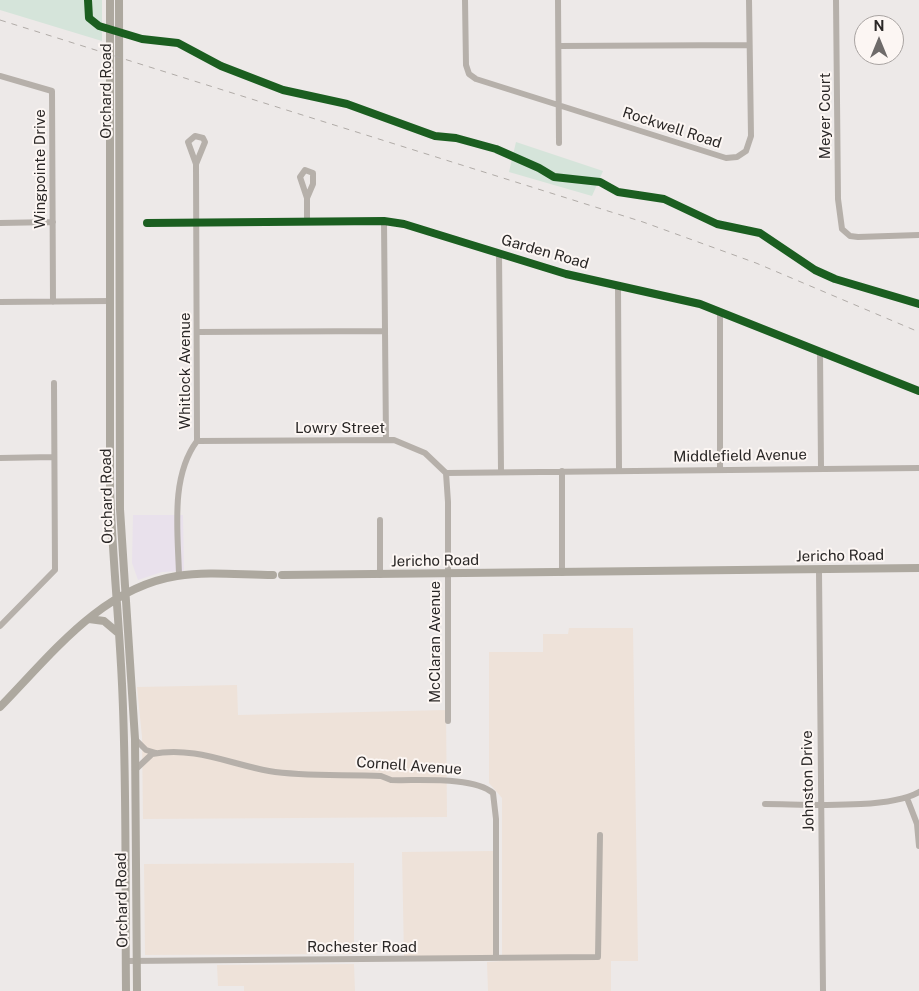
<!DOCTYPE html>
<style>
body{margin:0}
#map{position:relative;width:919px;height:991px;overflow:hidden;background:#ede9e8;font-family:"Public Sans",sans-serif}
canvas{display:block}
.north{position:absolute;left:854px;top:15px;width:50px;height:50px;box-sizing:border-box;background:#fcf6f3;border:1px solid #a8a3a1;border-radius:50%;rotate:0deg;font-size:14px;font-weight:700;line-height:20px;text-align:center;color:#2a2726}
.north::after{content:'';display:block;margin:auto;width:18px;height:22px;background:#6e6b6a;clip-path:polygon(50% 0,100% 100%,50% 72%,0 100%)}
</style>
<div id="map">
<canvas width="919" height="991"></canvas>
<div class="north">N</div>
</div>
<script>
const c = document.querySelector('canvas').getContext('2d');
c.lineJoin = 'round';
function fillPath(path, color) { c.fillStyle = color; c.fill(path, 'evenodd'); }
function stroke(path, color, width, dash) { c.strokeStyle = color; c.lineWidth = width; c.lineCap = dash ? 'butt' : 'round'; c.setLineDash(dash || []); c.stroke(path); }
function write(font, color, halo, rows, align = 'center') {
  c.font = font + ' "Public Sans",sans-serif'; c.lineWidth = 4; c.setLineDash([]); c.textBaseline = 'middle'; c.strokeStyle = halo; c.fillStyle = color; for (const [text, x, y, turn = 0] of rows) {
    c.save(); c.translate(x, y); c.rotate((+turn || 0) * Math.PI / 180); c.textAlign = isNaN(turn) ? turn : align; if (halo) c.strokeText(text, 0, 0); c.fillText(text, 0, 0); c.restore();
  }
}
const commercial = new Path2D(`
 M133,515H183L184,571L162,572L138,580L132,563Z`);
const industrial = new Path2D(`
 M569,628H633L638,961H611V991H488L487,962L502,961V798L489,783V652H543V634H568Z
 M237,685L238,715L446,710L447,817L143,819L142,737L137,687Z
 M493,851L495,956L404,958L402,852Z
 M354,863V954L145,955L144,864Z
 M354,964L355,991H244V986H218L217,965Z`);
const green = new Path2D(`
 M0,0H102V41L0,10Z
 M516,142L603,171L592,196L509,172Z`);
const minor = new Path2D(`
 M465,0L466,65L469,74L476,79L726,158L737,157L746,151L751,136L749,0
 M558,0L559,143
 M836,0L838,199L842,229L850,236L858,237L919,235
 M559,46L749,45
 M0,76L52,91L53,302
 M307,198L313,184V173L305,170L300,177L307,198V222
 M384,221L386,440
 M0,223L53,222
 M147,223L384,221L404,224L566,274L700,304L919,391
 M499,253L501,471
 M618,286L619,470
 M0,302L111,301
 M720,312V469
 M198,332L385,331
 M820,352L821,468
 M197,441L394,440L425,453L446,473L919,468
 M0,458L54,457
 M562,471V573
 M446,473L448,502V721
 M380,520V575
 M819,571L823,991
 M179,575C178,532 170,477 197,441L196,164L205,142L203,138L195,136L188,142L196,164
 M0,626L55,570L54,383
 M135,739L146,750L156,753
 M135,770L152,754C194,746 230,764 269,771C305,777 345,774 381,776L391,780C418,781 473,776 493,793L496,819V958
 M907,798L917,824L919,846
 M765,804C805,804 887,810 919,792
 M126,961L598,957L600,835`);
const major = new Path2D(`
 M110,0V487C112,553 119,618 122,684C127,786 125,889 126,991
 M119,0L120,509L135,739L137,991
 M282,575L919,568
 M89,619L104,621L117,632
 M0,707C51,655 101,588 177,576C208,571 242,575 273,575`);
const rail = new Path2D(`
 M0,20L643,222L756,263L919,332`);
const cycleway = new Path2D(`
 M88,0L89,18L99,26L142,39L178,43L221,66L283,90L347,104L435,136L456,138L496,149L539,168L554,177L600,182L618,192L664,199L717,224L760,233L815,270L835,279L919,304
 M147,223L384,221L404,224L566,274L700,304L919,391`);
const streetNames = [
 ["Orchard Road",106,91,-90],
 ["Meyer Court",825,116,-90],
 ["Rockwell Road",672,128,18],
 ["Wingpointe Drive",40,169,-90],
 ["Garden Road",545,252,16],
 ["Whitlock Avenue",185,371,-90],
 ["Lowry Street",340,428],
 ["Middlefield Avenue",740,456,-1],
 ["Orchard Road",107,496,-91],
 ["Jericho Road",840,556,-1],
 ["Jericho Road",435,561,-1],
 ["McClaran Avenue",435,642,-90],
 ["Cornell Avenue",409,766,4],
 ["Johnston Drive",808,781,-91],
 ["Orchard Road",122,900,-91],
 ["Rochester Road",362,947]
];
fillPath(commercial, '#e9e1ec');
fillPath(industrial, '#eee2d9');
fillPath(green, '#d5e4da');
stroke(minor, '#b6b0aa', 6);
stroke(major, '#ada89f', 8);
stroke(rail, '#b0aba7', 1, [6, 6]);
stroke(cycleway, '#1b5e20', 8);
write('15px', '#2a2726', '#fcf6f3', streetNames);
</script>
